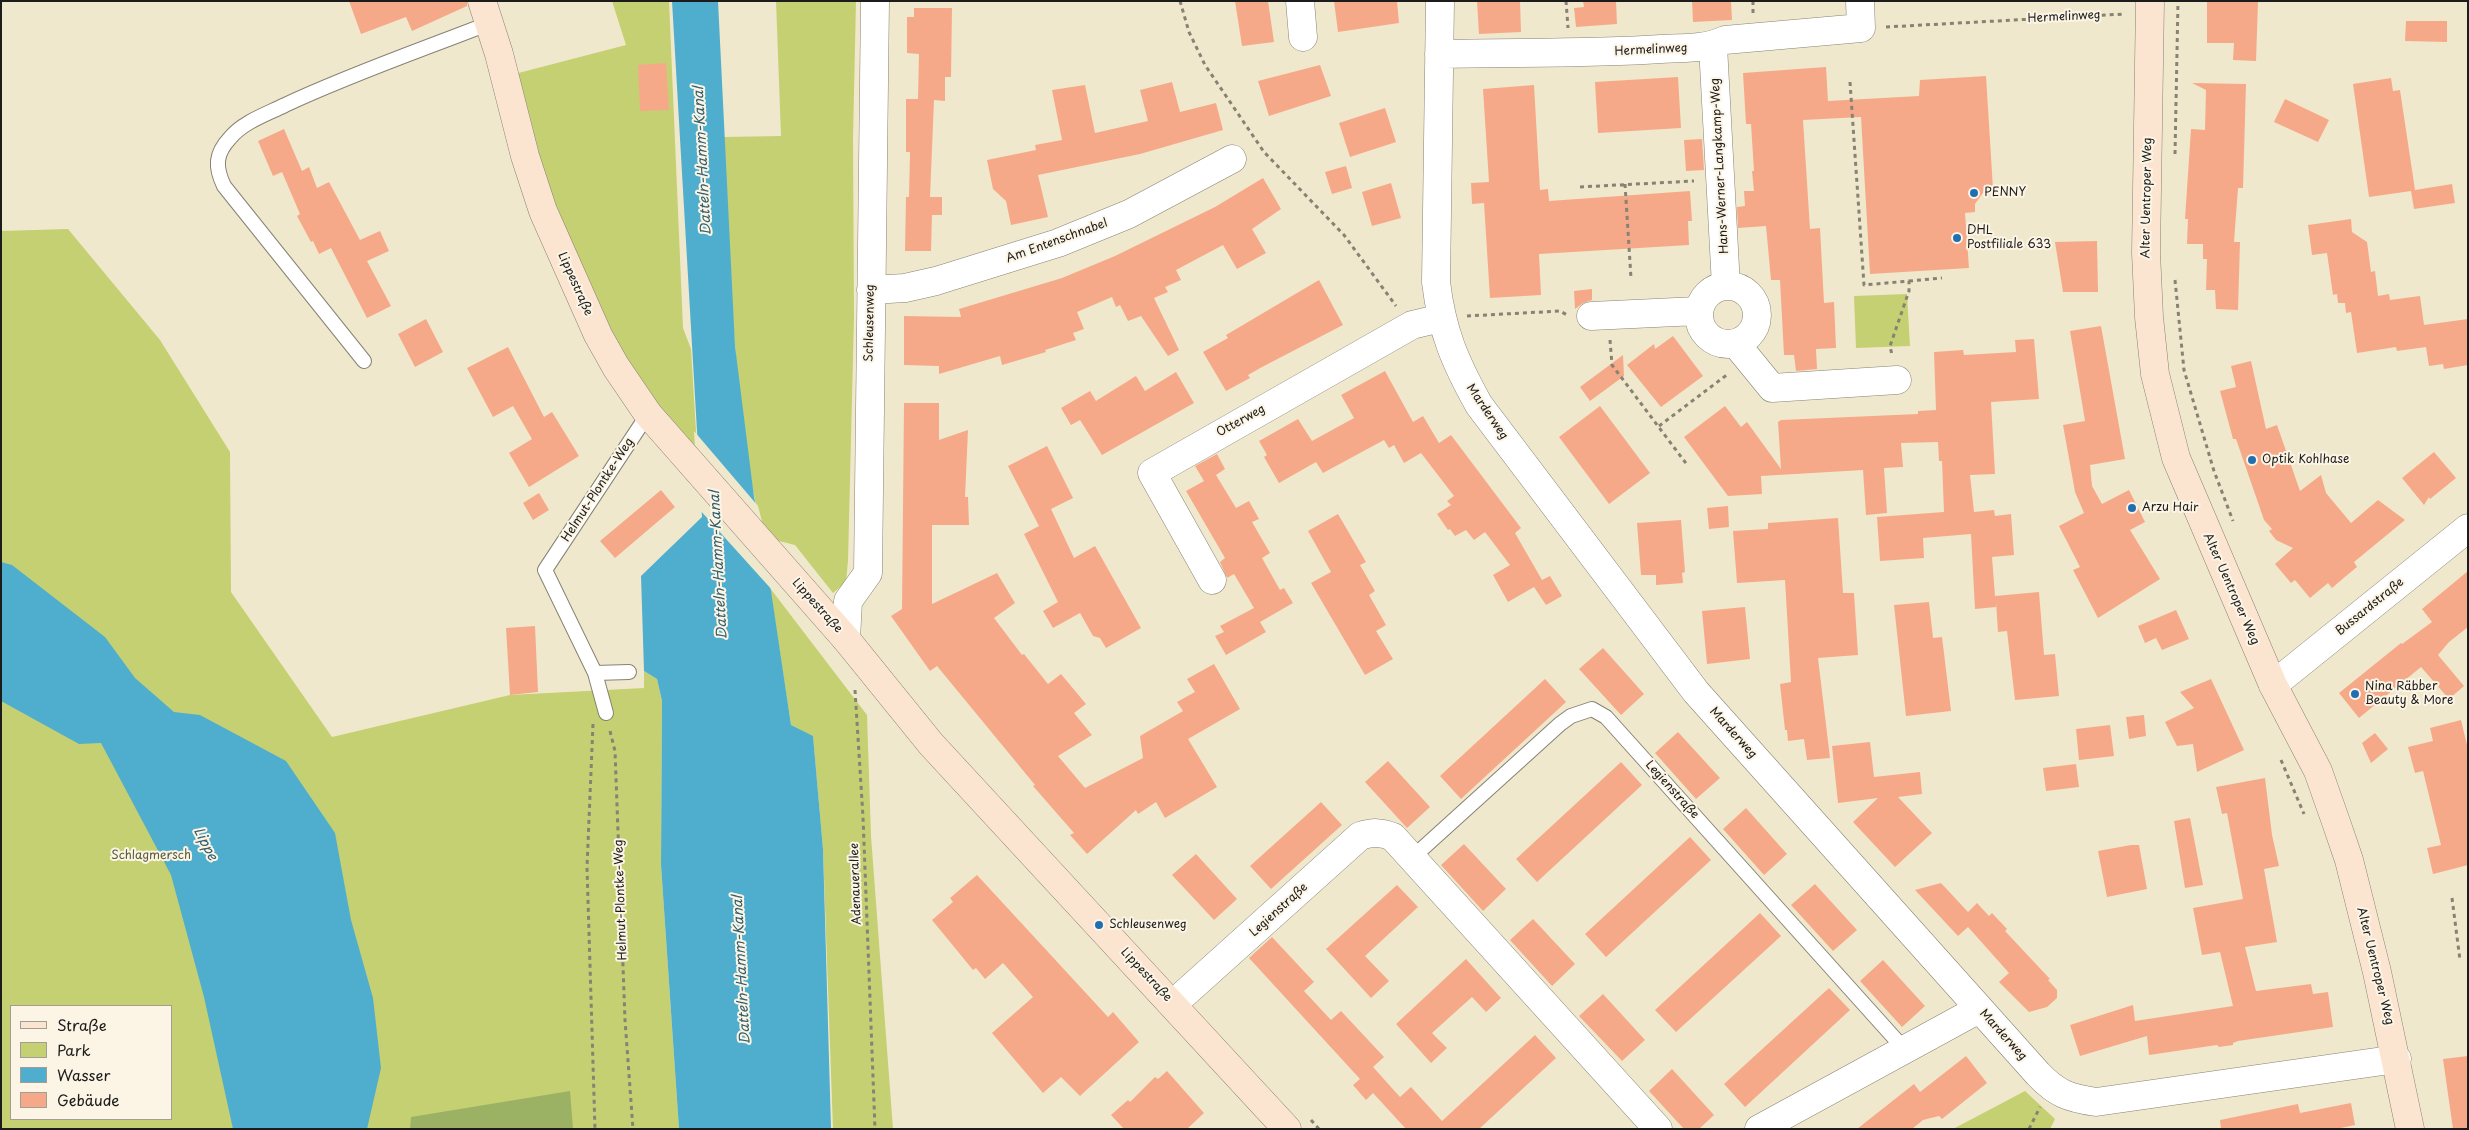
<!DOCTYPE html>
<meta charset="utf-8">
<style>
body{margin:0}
#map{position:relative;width:2469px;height:1130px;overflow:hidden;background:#f0e8cc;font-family:"Playpen Sans",sans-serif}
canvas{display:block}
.frame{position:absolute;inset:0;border:2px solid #1c1c1c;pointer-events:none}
.legend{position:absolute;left:10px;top:1005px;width:162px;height:115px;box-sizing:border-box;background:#fcf5e5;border:1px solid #a29e95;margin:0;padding:6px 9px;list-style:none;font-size:15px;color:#1c1c1c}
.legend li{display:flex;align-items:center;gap:10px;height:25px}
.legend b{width:25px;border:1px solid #a29e95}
</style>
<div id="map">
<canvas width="2469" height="1130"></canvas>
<div class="frame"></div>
<ul class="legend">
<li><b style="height:6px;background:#fce5d0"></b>Straße</li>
<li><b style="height:14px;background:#c4d072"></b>Park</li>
<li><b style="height:14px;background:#4faece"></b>Wasser</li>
<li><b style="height:14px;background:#f6a989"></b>Gebäude</li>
</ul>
</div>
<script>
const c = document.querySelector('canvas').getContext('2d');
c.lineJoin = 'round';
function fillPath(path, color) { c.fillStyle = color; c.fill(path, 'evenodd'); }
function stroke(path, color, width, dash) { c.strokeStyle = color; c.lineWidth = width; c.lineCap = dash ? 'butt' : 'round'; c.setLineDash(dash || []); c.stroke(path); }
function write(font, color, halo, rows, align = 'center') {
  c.font = font + ' "Playpen Sans",sans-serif'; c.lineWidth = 4; c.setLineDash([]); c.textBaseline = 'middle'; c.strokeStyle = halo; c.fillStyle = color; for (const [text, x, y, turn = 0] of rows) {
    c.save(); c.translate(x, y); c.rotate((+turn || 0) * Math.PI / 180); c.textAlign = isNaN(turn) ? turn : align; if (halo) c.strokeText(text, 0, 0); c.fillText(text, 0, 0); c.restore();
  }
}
const green = new Path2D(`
 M612,1H669L683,328L691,349L698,464L595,319L507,76L626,45Z
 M776,1H856L853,138L854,317L848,561L846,582L833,593L795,545L763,537C732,407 731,270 724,137L781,136Z
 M68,229L160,340L230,452L231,592L332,737L510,695L644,688V671L657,679L662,701L661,865L679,1129H1V231ZM11,1006H171V1119H11Z
 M1907,294L1910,346L1856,348L1854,296Z
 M770,588L867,715L871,836L893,1129H833L823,849L813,737L791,725Z
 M2025,1091L2055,1119L2050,1129H1953Z`);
const forest = new Path2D(`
 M570,1091L573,1129H410L411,1117Z`);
const water = new Path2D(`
 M672,1H718L735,346L754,497L763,537L791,725L813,736L823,849L831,1129H679L661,865L662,701L657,679L644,671L641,576L702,517Z
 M1,562L12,565L105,637L135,678L174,712L200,715L286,761L335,833L351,920L373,998L381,1068L367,1129H233L204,997L171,875L101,743L79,744L1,701Z`);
const pier = new Path2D(`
 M694,431L758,506L766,537L773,591L699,509Z`);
const building = new Path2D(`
 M349,1H467V6L412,31L406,17L361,34Z
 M1235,1H1268L1274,42L1242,46Z
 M1334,1H1397L1399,23L1338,32Z
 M1477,1H1520L1521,32L1479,34Z
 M1583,1H1616L1617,24L1576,27L1574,8L1584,7Z
 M1692,1H1731L1732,20L1693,22Z
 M2207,1L2258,2L2256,61L2233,60L2234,43H2207Z
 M914,8H952L951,77H945V101L934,100L930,197H942V215H932L931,251H905L906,197H909L910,152H906V99H918L919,54L907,53V17H914Z
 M2406,21H2447V42L2405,41Z
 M666,63L669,110L640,111L638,65Z
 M1320,65L1331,96L1269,116L1258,81Z
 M1826,67L1828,101L1919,96L1920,80L1986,76L1993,189L1985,190L1975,204V212L1965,213L1969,268L1870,274L1861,117L1803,120L1810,229L1820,228L1824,303L1834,302L1836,348L1816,349L1817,369L1796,371L1794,355H1784L1780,280H1771L1766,226L1738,228L1737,207L1745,206L1744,191H1754L1752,171H1754L1751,124H1746L1743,73Z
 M1678,77L1681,128L1598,133L1595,82Z
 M2391,78L2393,91L2400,90L2415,190L2452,184L2455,203L2414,209L2411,191L2369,197L2353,84Z
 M1172,82L1180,112L1216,103L1223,130L1140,154L1038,175L1048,217L1011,225L1006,201L993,189L987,160L1036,150L1035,145L1062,140L1052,90L1085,85L1095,133L1148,121L1140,90Z
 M2192,83L2246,84L2243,188H2238L2234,242H2240L2238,310L2216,309L2215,290H2206L2207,259H2203V244H2187L2188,219H2185L2191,129L2205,130L2206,90Z
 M1534,85L1540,190L1548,189L1549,201L1690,191L1692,221H1688L1689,245L1539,254L1541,295L1490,298L1484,203L1472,204L1471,183L1489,182L1483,89Z
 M2285,99L2329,120L2318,142L2274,122Z
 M1385,108L1396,142L1350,157L1339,123Z
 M284,129L302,171L309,167L317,188L329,182L360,240L380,231L389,251L367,261L391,306L367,318L331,248L319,254L313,241L311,242L297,216L300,214L282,172L273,176L258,141Z
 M1702,139L1704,170L1686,171L1684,140Z
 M1346,166L1352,188L1332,194L1325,172Z
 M1263,178L1281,209L1252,229L1266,253L1237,269L1223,245L1176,270L1181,280L1165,287L1168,292L1154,298L1179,350L1168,356L1141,316L1128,321L1120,305L1116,307L1112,297L1077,312L1084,329L1073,333L1076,340L1045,350L1046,352L1002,365L1000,356L939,374V366L904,365V316L961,317L959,309L1062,278L1115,256L1215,207Z
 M1391,183L1401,218L1372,226L1362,192Z
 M2351,219L2352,232L2367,242L2371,272L2375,271L2378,296L2389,294L2390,300L2420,296L2424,325L2468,319V365L2444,369L2443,364L2429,366L2426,347L2397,351L2396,347L2357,353L2351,312L2346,313L2345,303H2338L2337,294L2333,295L2327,253L2312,255L2308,225Z
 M2097,241L2098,292H2063L2055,242Z
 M1319,280L1343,325L1262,367L1248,375L1250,378L1226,391L1203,352L1228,338L1226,335Z
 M1592,289V300L1583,303L1575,309L1574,291Z
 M426,319L443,352L415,367L398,334Z
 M2101,326L2125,459L2090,465L2092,486L2102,504L2129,490L2145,522L2130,530L2160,579L2098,618L2073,570L2080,567L2059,526L2084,513L2075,492L2063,425L2085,421L2070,331Z
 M1673,336L1703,376L1661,407L1627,365L1654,344L1655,349Z
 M2034,339L2039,399L1991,402L1995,474L1970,475L1974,512L1994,510L1995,516L2011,514L2014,555L1992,557L1995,596L2039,592L2044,655L2055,654L2059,696L2015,700L2007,631L1998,632L1996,602V607L1975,609L1971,534L1923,538L1924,558L1880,561L1877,517L1944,512L1942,461H1939L1938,442L1901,443L1903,467L1884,468L1887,513L1866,515L1863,470L1761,476L1762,494L1728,496L1684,437L1725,406L1741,427L1747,422L1781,469L1778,422L1781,420L1918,414V411L1936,410L1934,352L1963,350L1964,355L2016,352L2015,340Z
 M508,347L544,417L552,412L579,456L529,487L509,453L532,439L513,406L493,417L467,368Z
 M1623,355L1624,376L1590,401L1580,387Z
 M2251,361L2266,429L2277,425L2300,491L2321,475L2326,493L2351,523L2378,500L2405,520L2354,562L2357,567L2346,576L2332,588L2328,583L2310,598L2295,580L2291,583L2275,564L2293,548L2276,540L2269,531L2272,529L2264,520L2236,439H2233L2220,391L2236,387L2231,366Z
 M1385,371L1413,422L1423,416L1439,443L1451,435L1521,528L1515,533L1542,580L1550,576L1562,596L1546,605L1534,587L1508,602L1493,575L1510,565L1485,532L1474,540L1466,530L1455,536L1450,529L1448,530L1437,514L1451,505L1447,501L1454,496L1421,453L1404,463L1394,445L1389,448L1384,440L1323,473L1316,462L1279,483L1264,457L1267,455L1259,441L1298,419L1312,441L1354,418L1341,395Z
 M1176,372L1194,403L1102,455L1080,420L1071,425L1061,408L1090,391L1096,401L1099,399L1136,376L1145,391Z
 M904,403H939V440L968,430L965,497H968L969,525H932V604L997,573L1015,603L994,618L1022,655L1024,654L1048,684L1061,674L1086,704L1074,713L1092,735L1058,756L1085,788L1143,758L1140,736L1183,711L1177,702L1195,692L1187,679L1214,664L1240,709L1188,739L1217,787L1165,818L1156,802L1138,814L1136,810L1087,854L1070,835L1074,833L1033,786L1035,785L937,666L930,671L891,616L902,609Z
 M1600,406L1650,473L1609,504L1559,437Z
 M1047,446L1073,498L1051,509L1074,558L1095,546L1141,628L1106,648L1100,638L1093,636L1080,613L1053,628L1043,611L1058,602L1024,534L1039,526L1008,466Z
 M2434,452L2456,478L2430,499L2429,497L2424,505L2402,478Z
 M1217,454L1225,469L1216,475L1236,508L1249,501L1259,519L1252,522L1270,553L1262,558L1280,590L1284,588L1293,603L1260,622L1266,632L1226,655L1215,636L1224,632L1220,626L1254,608L1234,574L1227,578L1220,562L1225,558L1186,491L1204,481L1195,466Z
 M661,490L675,507L615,558L600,541Z
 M539,493L549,510L533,520L523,503Z
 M1728,506L1729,527L1709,529L1707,508Z
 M1338,514L1366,562L1360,565L1375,591L1369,595L1386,625L1376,631L1393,659L1365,675L1311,583L1331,572L1308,531Z
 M1838,518L1843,593H1854L1858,655L1818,658L1830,758L1807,760L1804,739L1788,741L1787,730H1785L1780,684L1791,682L1785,580L1737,583L1733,531L1768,529V523Z
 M1681,520L1685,572L1682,573L1683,583L1656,585V575H1641L1637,523Z
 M2468,571V627L2449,642L2438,655L2464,686L2449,699L2421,667L2359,718L2339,693L2401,643L2402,644L2432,622L2422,609Z
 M1929,602L1933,638L1942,637L1951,711L1906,716L1894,605Z
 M1745,607L1750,659L1707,664L1702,611Z
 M2176,610L2189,639L2162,650L2156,638L2145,643L2138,626Z
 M535,626L538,692L510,695L506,628Z
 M1603,648L1644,694L1621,715L1579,669Z
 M1545,679L1566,702L1461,799L1440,776Z
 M2211,679L2244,750L2197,772L2193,744L2177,746L2165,722L2194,708L2180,692Z
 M2144,715L2146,736L2129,739L2126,717Z
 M2461,720L2468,749V865L2433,874L2427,848L2441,845L2423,771L2415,773L2408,747L2433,741L2430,728Z
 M2110,725L2114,756L2079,760L2076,729Z
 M1678,732L1720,778L1696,799L1655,753Z
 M2375,733L2388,749L2371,763L2362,743Z
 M1870,742L1874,777L1920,772L1922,794L1898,797L1932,833L1895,867L1853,822L1878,798L1838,803L1832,746Z
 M1388,761L1430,807L1407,828L1365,782Z
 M1621,762L1642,785L1537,882L1516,859Z
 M2076,764L2079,787L2046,791L2043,768Z
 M2265,778L2272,835L2279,866L2264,869L2277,942L2245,947L2256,991L2311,984L2313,994L2328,992L2333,1027L2238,1041L2233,1043V1045L2219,1047L2217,1045L2149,1055L2147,1036L2080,1056L2070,1025L2133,1005L2135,1021L2233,1006L2220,952L2202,955L2193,908L2243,899L2227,813L2222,814L2216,787Z
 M1321,802L1342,825L1271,889L1250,866Z
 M1746,808L1787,854L1764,875L1723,829Z
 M2190,818L2203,885L2185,888L2174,821Z
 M1690,837L1711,860L1606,957L1585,934Z
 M1464,844L1506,889L1483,911L1441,865Z
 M2131,845H2139L2147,889L2107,897L2098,851Z
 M1196,854L1237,899L1214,920L1172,875Z
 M977,875L1108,1017L1113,1012L1139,1042L1080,1096L1061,1077L1043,1093L992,1033L1033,997L1003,963L985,979L976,968L973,970L932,920L953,902L950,898Z
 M1941,883L1968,912L1977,903L1989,916L1992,913L2007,929L2005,931L2050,979L2048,980L2057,990V998L2047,1007L2029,1012L1999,982L2009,973L1968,927L1958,936L1915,890Z
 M1815,884L1857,930L1833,951L1791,905Z
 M1397,885L1418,907L1365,956L1389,981L1371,998L1326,949Z
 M1760,913L1781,936L1676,1032L1655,1010Z
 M1533,919L1575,964L1552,986L1510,940Z
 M1272,937L1314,982L1304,991L1331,1020L1341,1011L1384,1057L1373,1067L1400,1097L1411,1087L1442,1121L1535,1035L1556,1058L1479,1129H1406L1373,1093L1366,1100L1353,1085L1360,1079L1249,958Z
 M1466,959L1501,998L1486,1012L1472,997L1432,1033L1447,1048L1431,1063L1396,1024Z
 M1883,960L1925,1006L1902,1027L1860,981Z
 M1829,988L1850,1010L1745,1107L1724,1084Z
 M1603,994L1645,1040L1622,1061L1579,1016Z
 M1966,1056L1987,1083L1942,1119L1939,1116L1923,1120L1912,1129H1857L1914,1084L1920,1092Z
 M2468,1056V1129H2453L2443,1059Z
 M1672,1069L1714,1115L1699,1129H1684L1649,1091Z
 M1167,1071L1204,1113L1187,1129H1124L1111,1115L1128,1100L1130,1102L1155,1077L1158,1079Z
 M2351,1103L2355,1125L2336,1129H2221L2220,1120L2298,1104L2300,1113Z`);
const path = new Path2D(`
 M1180,1L1189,32L1205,65L1264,152L1344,235L1396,306
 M1566,1L1568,28
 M1753,1V13
 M1886,27L2125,14
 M1850,82L1864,285L1909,281V291L1890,346L1892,355
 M2175,154L2178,1
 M1625,184L1631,278
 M1580,187L1694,181
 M2175,280L2184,370L2214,471L2233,521
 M1909,281L1942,278
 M1467,316L1560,311L1567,315
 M1610,340L1612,365L1688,466
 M1659,426L1728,374
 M855,690L863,817L875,1129
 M593,724L587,867L595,1129
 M610,731L615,751L625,1020L633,1129
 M2281,760L2304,814
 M2452,898L2460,960
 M1311,1120L1319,1129
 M2029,1129L2040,1107`);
const lane = new Path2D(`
 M364,361L224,186C215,167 215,154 230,138C243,122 267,114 285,105C351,74 421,50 490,23
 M595,673L629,672
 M606,713L595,673L545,570L648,414
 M1412,858L1560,724L1571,716L1592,709L1606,717L1906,1051`);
const street = new Path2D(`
 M1300,1L1303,37
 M1440,1L1436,282C1442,332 1455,362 1479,405L1696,692L2038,1074C2057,1094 2069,1098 2096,1102L2397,1059
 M1713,46L1726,286
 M1439,54C1513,52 1587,54 1661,49C1683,48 1706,49 1725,40L1861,28L1860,1
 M1699 315a29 29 0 1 1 58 0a29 29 0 1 1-58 0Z
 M871,290L905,288L936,281L1058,243L1129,214L1232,159
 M1591,316L1698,311
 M1736,344L1772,388L1897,380
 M1212,580L1152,473L1412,325L1441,318
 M846,639L848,601L868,573L875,1
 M2273,685L2468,528
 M1173,1004L1360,836C1373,832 1381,832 1393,837L1658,1129
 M1759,1129L1979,1009`);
const secondary = new Path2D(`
 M482,1L499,54L525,156L543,211L598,335L616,367L648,414L846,639L931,744L1287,1129
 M2150,1L2146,253L2149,317L2155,374L2176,458L2273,685L2318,771L2336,822L2349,860L2377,972L2410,1129`);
const markers = [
 [1974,193,5,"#1f6fb2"],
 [1957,238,5,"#1f6fb2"],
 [2252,460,5,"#1f6fb2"],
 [2132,508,5,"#1f6fb2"],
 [2355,694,5,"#1f6fb2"],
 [1099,925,5,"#1f6fb2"]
];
const streetNames = [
 ["Hermelinweg",2064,17,-3],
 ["Hermelinweg",1651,50,-3],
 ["Hans-Werner-Langkamp-Weg",1720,166,-93],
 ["Alter Uentroper Weg",2147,198,-89],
 ["Am Entenschnabel",1057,241,-20],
 ["Lippestraße",575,284,66],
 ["Schleusenweg",870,323,-89],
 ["Marderweg",1487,412,56],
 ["Otterweg",1241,421,-29],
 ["Helmut-Plontke-Weg",598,490,-57],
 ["Alter Uentroper Weg",2231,589,66],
 ["Lippestraße",817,606,48],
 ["Bussardstraße",2370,607,-39],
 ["Marderweg",1733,733,48],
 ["Legienstraße",1672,790,48],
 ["Adenauerallee",856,884,-92],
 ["Helmut-Plontke-Weg",621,900,-92],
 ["Legienstraße",1279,910,-42],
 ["Alter Uentroper Weg",2375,966,76],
 ["Lippestraße",1146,975,47],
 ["Marderweg",2003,1035,48]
];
const poiNames = [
 ["PENNY",1984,193],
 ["DHL",1967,231],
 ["Postfiliale 633",1967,245],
 ["Optik Kohlhase",2262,460],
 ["Arzu Hair",2142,508],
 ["Nina Räbber",2365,687],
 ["Beauty & More",2365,701],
 ["Schleusenweg",1109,925]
];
const parkNames = [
 ["Schlagmersch",151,856]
];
const waterNames = [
 ["Datteln-Hamm-Kanal",703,161,-93],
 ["Datteln-Hamm-Kanal",719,565,-93],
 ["Lippe",205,844,62],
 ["Datteln-Hamm-Kanal",742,970,-93]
];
fillPath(green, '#c4d072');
fillPath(forest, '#9bb264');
fillPath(water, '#4faece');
fillPath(pier, '#f0e8cc');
fillPath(building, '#f6a989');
stroke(lane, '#868274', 16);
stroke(street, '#868274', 29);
stroke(secondary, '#868274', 29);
stroke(path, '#868274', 3, [4, 4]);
stroke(lane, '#fff', 14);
stroke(street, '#fff', 28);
stroke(secondary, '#fce5d0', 28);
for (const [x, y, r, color] of markers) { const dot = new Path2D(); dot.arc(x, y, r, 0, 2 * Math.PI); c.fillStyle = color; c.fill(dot); stroke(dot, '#fcf5e5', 2); }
write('12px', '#1c1c1c', '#fcf5e5', streetNames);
write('12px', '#1c1c1c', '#fcf5e5', poiNames, 'left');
write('12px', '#575b3a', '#fcf5e5', parkNames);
write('italic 14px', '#335e6c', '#fcf5e5', waterNames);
</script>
